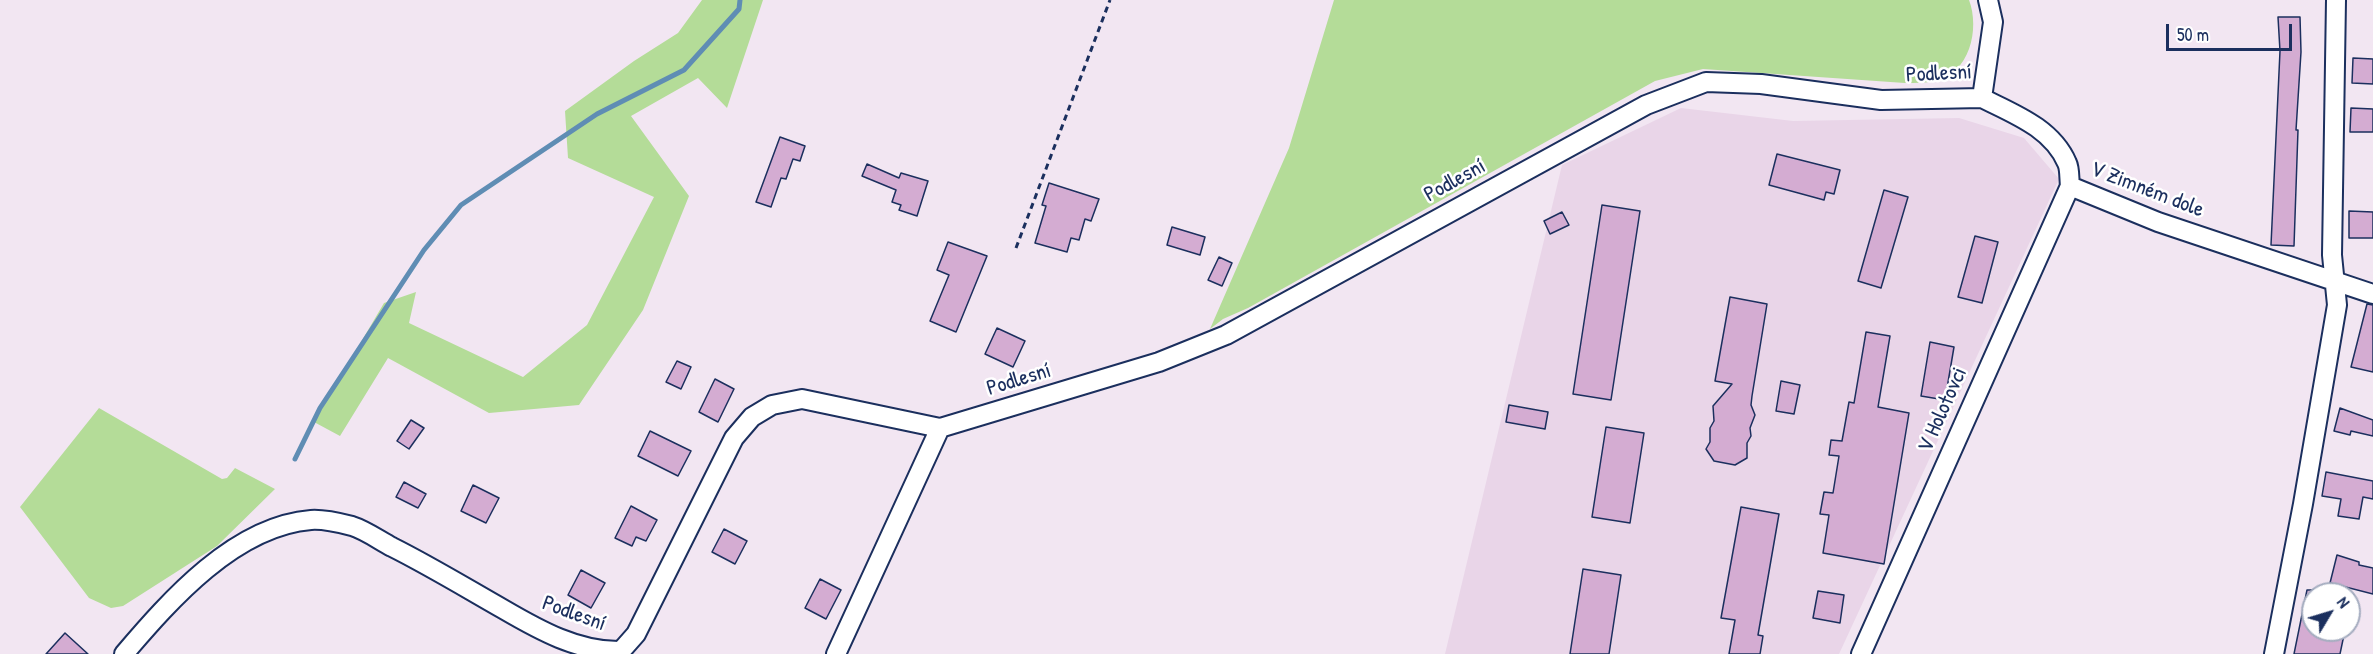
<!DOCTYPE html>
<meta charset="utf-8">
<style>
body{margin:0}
#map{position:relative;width:2373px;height:654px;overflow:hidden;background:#f2e6f2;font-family:"Patrick Hand",sans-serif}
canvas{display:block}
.north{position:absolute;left:2301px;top:582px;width:60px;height:60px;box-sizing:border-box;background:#fff;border:2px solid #a4acbf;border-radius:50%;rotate:52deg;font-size:16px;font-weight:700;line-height:24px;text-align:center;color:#1b2f5e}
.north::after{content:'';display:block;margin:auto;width:21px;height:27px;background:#1b2f5e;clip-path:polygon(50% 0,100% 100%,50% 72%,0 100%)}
.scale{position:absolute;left:2166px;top:24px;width:126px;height:27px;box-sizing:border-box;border:3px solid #1b2f5e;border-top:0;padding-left:8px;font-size:18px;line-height:21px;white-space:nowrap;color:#1b2f5e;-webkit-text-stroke:4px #fff;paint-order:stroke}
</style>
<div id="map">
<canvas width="2373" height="654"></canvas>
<div class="north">N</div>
<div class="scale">50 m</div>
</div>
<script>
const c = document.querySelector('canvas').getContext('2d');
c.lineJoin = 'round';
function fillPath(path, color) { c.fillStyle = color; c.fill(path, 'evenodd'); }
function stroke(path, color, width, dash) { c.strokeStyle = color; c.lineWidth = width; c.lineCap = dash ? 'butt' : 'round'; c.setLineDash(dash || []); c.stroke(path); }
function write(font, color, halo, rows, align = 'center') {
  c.font = font + ' "Patrick Hand",sans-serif'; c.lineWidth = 5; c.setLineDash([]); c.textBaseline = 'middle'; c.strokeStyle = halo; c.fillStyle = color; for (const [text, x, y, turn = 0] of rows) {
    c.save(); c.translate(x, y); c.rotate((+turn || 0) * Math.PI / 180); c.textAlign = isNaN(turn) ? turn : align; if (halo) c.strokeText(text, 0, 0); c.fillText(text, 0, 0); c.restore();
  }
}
const built = new Path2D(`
 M1681,108L1793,121L1959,118L2024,138L2059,179L1839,654H1445L1562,165Z`);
const green = new Path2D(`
 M702,0H763L727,108L698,78L631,116L689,196L643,310L579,405L489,413L388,358L340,436L314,422L384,303L416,292L409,323L523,377L587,325L654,197L568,158L565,111L634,61L678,33Z
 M1334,0H1969C1980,29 1970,74 1934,81C1925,83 1915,83 1905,83L1703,69L1655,81L1248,308L1223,319L1210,329L1289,148Z
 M99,408L222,479L227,478L235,468L275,489L217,546L123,606L111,608L89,598L20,507Z`);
const stream = new Path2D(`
 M295,459L320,408L424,250L461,205L597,114L684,70L739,9L740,0`);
const building = new Path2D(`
 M2278,17H2300L2301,52L2296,130H2298L2294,246L2271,245L2280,51Z
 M2353,58L2373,59V84L2352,83Z
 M2351,108L2373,109V132H2350Z
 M780,137L805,146L800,161L793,159L786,179L781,178L771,207L756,202Z
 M1777,154L1840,170L1834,194L1826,192L1824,200L1769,185Z
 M867,164L899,178L901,173L928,181L917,216L899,210L901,205L892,202L896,190L862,176Z
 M1049,183L1099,199L1091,221L1085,219L1079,240L1071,238L1067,252L1035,243L1046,206L1042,205Z
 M1884,190L1908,197L1881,288L1858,281Z
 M1602,205L1640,211L1611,400L1573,394Z
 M2349,211L2373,212V238H2349Z
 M1562,212L1569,225L1550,234L1544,221Z
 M1172,227L1205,237L1200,255L1167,245Z
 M1975,236L1998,242L1982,303L1958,297Z
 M948,242L987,256L956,332L930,321L949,275L937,270Z
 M1219,257L1232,263L1222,286L1208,280Z
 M1730,297L1767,304L1752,396L1751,405L1755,415L1750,428L1751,436L1747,443V458L1735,465L1714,461L1706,449L1710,442V428L1714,421L1713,406L1732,384L1715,381Z
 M2367,304L2373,305V372L2351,367Z
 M997,328L1025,341L1013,367L985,354Z
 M1866,332L1890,336L1878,407L1909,413L1884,564L1823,553L1829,515L1820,514L1824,492L1833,493L1839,456L1829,455L1831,440L1842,441L1849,402L1854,403Z
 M1930,342L1954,347L1945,400L1921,396Z
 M677,361L691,367L681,389L666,382Z
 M715,379L734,389L718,422L699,412Z
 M1781,381L1800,385L1794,414L1776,411Z
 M1509,405L1548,412L1545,429L1506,422Z
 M2340,408L2373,420V436L2351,431L2350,435L2334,431Z
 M411,420L424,428L409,449L397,441Z
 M1606,427L1644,433L1630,523L1592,517Z
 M650,431L691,451L678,476L638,456Z
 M2326,472L2373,481V499L2363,497L2359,519L2338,516L2341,499L2322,496Z
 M404,482L426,494L418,508L396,497Z
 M473,485L499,498L486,523L461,511Z
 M631,506L657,520L646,541L636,537L632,546L615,538Z
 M1741,507L1779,514L1758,635L1763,636L1760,654H1729L1735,620L1721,618Z
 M724,529L747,541L735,564L712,552Z
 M2337,555L2359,562V565L2373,568V594L2330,583Z
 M1583,569L1621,575L1609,654H1570Z
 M581,570L605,583L591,608L568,595Z
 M820,579L841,590L826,619L805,608Z
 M2307,590H2313V630H2345L2340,654H2294Z
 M1818,591L1844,595L1840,623L1813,618Z
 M65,633L88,654H46Z`);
const path = new Path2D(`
 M1016,248L1110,0`);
const street = new Path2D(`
 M1982,98L1993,22L1988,0
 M2070,186L2158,222L2373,294
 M124,654C170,600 235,526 311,520C323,519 340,523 352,526C365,530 379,540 392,547C430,566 466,588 503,609C539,630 578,652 621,651L636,634L734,438L752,417L772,405L802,399L940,428L1159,362L1226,335L1646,105L1706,82L1761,84L1881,100L1982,98
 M836,654L940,428
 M1861,654L2070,186C2069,179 2070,169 2067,163C2052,128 2014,114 1982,98
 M2274,654L2303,504L2337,305L2332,255L2336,0`);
const streetNames = [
 ["Podlesní",1939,74,-3],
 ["Podlesní",1455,181,-29],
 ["V Zimném dole",2147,190,21],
 ["Podlesní",1019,380,-17],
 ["V Holotovci",1943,410,-66],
 ["Podlesní",574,614,20]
];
fillPath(built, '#e9d5e8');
fillPath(green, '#b4dc98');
stroke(stream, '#5f8db4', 5);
fillPath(building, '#d4acd2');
stroke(building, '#1b2f5e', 1.5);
stroke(street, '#1b2f5e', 22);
stroke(path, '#1b2f5e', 3, [6, 4.5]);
stroke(street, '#fff', 18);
write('22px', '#1b2f5e', '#fff', streetNames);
</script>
